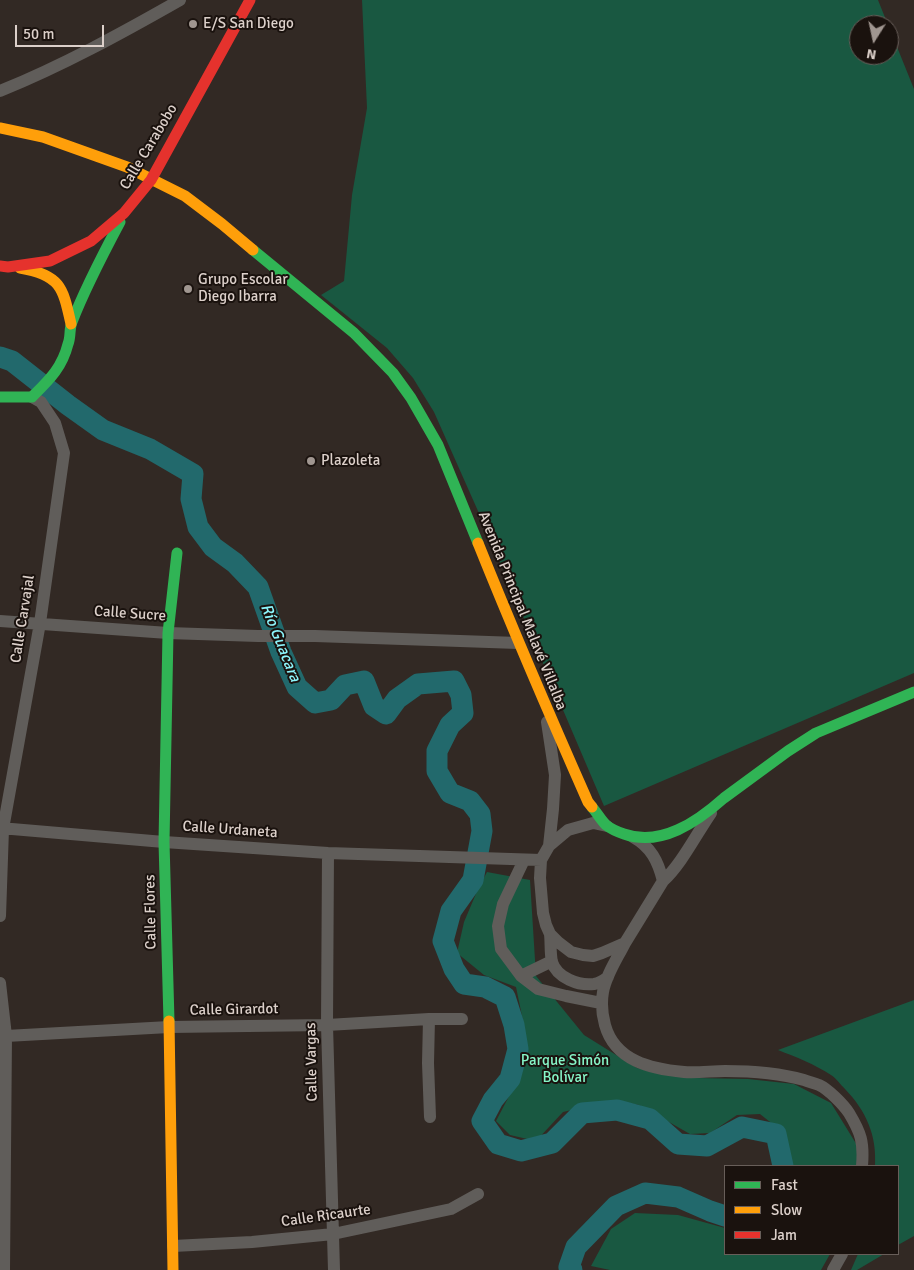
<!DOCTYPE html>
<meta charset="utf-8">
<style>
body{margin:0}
#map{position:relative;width:914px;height:1270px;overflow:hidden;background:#322924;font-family:Signika,sans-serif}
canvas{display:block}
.legend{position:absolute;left:724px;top:1165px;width:175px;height:90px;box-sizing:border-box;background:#1a120e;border:1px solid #685e59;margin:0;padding:6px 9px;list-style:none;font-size:15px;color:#dcd0ca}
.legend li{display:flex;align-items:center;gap:10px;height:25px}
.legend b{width:25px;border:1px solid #685e59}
.north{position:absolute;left:849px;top:15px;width:50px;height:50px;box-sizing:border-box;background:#1a120e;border:1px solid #685e59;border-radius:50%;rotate:190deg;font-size:14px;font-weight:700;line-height:20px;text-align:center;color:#dcd0ca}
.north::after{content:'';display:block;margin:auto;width:18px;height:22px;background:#a09690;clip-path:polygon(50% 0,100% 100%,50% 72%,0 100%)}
.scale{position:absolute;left:15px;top:25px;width:89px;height:22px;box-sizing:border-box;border:2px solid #dcd0ca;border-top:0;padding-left:6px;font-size:15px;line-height:18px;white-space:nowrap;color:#dcd0ca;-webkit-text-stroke:4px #1a120e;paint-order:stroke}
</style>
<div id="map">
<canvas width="914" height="1270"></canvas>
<ul class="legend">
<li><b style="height:6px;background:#30b455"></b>Fast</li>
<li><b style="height:6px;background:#ff9f0a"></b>Slow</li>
<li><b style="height:6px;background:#e5322d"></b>Jam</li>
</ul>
<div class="north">N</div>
<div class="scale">50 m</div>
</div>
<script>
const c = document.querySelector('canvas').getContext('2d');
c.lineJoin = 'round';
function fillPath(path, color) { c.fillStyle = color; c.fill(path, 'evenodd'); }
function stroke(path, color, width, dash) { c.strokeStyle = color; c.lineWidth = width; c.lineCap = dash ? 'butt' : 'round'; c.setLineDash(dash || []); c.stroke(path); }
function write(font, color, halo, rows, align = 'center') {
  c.font = font + ' Signika,sans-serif'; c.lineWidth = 4; c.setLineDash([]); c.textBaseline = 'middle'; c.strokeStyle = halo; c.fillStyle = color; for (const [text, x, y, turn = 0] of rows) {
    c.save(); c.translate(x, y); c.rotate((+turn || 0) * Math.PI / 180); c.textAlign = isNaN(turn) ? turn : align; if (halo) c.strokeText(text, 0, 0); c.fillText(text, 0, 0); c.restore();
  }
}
const green = new Path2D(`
 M362,0H878L888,25H859V55H889V27L914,89V673L604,806L482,520L434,412L413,378L387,348L321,295L344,281L352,195L367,108Z
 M487,872L530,880L536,976L584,1035L637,1068L696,1078L748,1079L794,1084L831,1103L860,1150L857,1166H792L785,1134L760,1114L737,1115L710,1133L690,1134L639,1105L615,1100L563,1112L536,1141L510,1135L496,1121L517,1081L528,1053L522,1016L516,987L484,975L457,953L464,922L478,889Z
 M914,1000V1236L898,1245V1166H875C877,1135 866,1111 845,1089C840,1084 836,1078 831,1075C814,1064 796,1057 778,1050Z
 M635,1213L678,1215L725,1228V1254H830L821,1270H610L591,1266L611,1229Z
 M858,1254H884L857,1270H851Z`);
const river = new Path2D(`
 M0,357L12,361L68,405L103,430L150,449L193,474L191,499L198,527L213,547L235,563L258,587L281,652L297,687L315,703L331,700L345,685L364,681L374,706L386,714L397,699L418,684L454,681L461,695L463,713L450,725L437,751V771L450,793L470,801L480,814L482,831L473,880L451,911L443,941L454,969L464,984L485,987L505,997L514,1025L518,1049L510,1079L493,1100L482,1121L498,1144L521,1151L552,1143L582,1113L617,1110L650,1119L678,1144L707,1146L742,1127L776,1134L783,1166
 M572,1270L569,1267L576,1247L616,1206L645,1193L678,1197L710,1211L725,1216`);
const street = new Path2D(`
 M0,91C62,66 122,33 180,0
 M0,621L168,633L258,636H315L518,643
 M547,722L555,775L553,809L549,846L541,860L540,878L543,913L546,925L550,934L558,942L571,952L583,955L593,956L602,953L625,943L663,881C681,865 697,833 711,813
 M0,828L164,842L328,853L541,860
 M633,837C651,847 658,861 663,881
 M549,846L568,830L593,823L607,826
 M328,853L327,1025L334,1270
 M524,860L503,904L498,926L501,949L521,976L538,989L566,996L601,1003
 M0,916L3,829L40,623L64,453L55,423L41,402L32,397
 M550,934C551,943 550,953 552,962C557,978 579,986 594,984C600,983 604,980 608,977
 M625,943C617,959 606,975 603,992C601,1003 602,1014 605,1025C615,1061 651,1069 684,1072C697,1073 712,1071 725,1071C752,1071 779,1073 804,1080C809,1082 814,1083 819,1085C828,1089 843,1104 849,1113C861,1133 864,1142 862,1166
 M521,976L552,961
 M0,983L6,1036L4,1270
 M429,1019L428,1063L430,1117
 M6,1036L169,1027L327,1025L429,1019H462
 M173,1246L252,1242L333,1234L451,1209L478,1194
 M833,1270L842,1254`);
const fast = new Path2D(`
 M253,250L354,333L393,373L411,398L438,445L478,543
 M0,397H32C49,380 62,368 68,344C71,337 69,329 72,322C85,288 103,254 120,222
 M592,807C597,813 601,820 606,825C611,829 618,832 624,834C661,847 697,822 724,798L788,751L816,733L914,692
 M169,1021L164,842L168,633L177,553`);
const slow = new Path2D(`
 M0,128L43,137L127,167L185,196L222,224L253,250
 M20,268C61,275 63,288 71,324
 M478,543C513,630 550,716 588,802L592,807
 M169,1021L173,1270`);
const jam = new Path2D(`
 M0,266L8,267L50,261L91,241L124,213L151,180L250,0`);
const markers = [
 [193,24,5,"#a09690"],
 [188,289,5,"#a09690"],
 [311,461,5,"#a09690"]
];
const poiNames = [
 ["E/S San Diego",203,24],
 ["Grupo Escolar",198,280],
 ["Diego Ibarra",198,297],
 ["Plazoleta",321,461]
];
const streetNames = [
 ["Calle Carabobo",149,147,-59],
 ["Avenida Principal Malavé Villalba",522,611,68],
 ["Calle Sucre",130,614,4],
 ["Calle Carvajal",23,619,-81],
 ["Calle Urdaneta",230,830,4],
 ["Calle Flores",151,912,-91],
 ["Calle Girardot",234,1010,-1],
 ["Calle Vargas",312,1062,-91],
 ["Calle Ricaurte",326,1216,-8]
];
const parkNames = [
 ["Parque Simón",565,1061],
 ["Bolívar",565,1078]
];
const waterNames = [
 ["Río Guacara",280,643,68]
];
fillPath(green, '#195841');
stroke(river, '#22696c', 21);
stroke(street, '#605d5a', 12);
stroke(fast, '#30b455', 11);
stroke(slow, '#ff9f0a', 11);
stroke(jam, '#e5322d', 11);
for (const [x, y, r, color] of markers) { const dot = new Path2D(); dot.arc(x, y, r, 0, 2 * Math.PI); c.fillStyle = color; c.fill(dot); stroke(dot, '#1a120e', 2); }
write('15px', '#dcd0ca', '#1a120e', poiNames, 'left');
write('15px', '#dcd0ca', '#1a120e', streetNames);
write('15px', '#86f5c7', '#1a120e', parkNames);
write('italic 16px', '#8df6fc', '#1a120e', waterNames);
</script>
